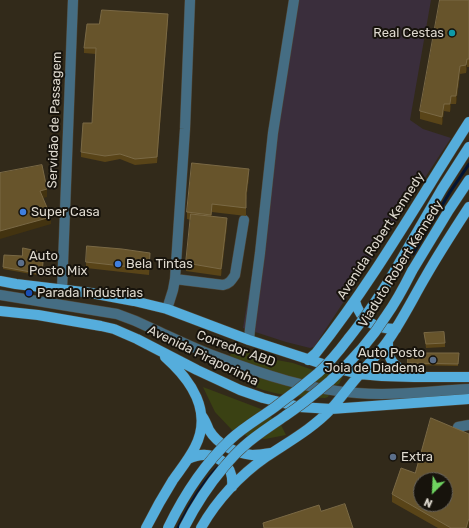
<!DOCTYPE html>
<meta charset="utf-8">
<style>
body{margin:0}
#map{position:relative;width:469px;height:528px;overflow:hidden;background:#322a1a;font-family:Rubik,sans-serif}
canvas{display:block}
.north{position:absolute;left:413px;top:472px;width:40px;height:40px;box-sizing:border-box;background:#17130c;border:1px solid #67625a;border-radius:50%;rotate:204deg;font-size:11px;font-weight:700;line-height:16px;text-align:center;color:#ded9cf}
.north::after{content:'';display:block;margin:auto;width:14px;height:18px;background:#6fd360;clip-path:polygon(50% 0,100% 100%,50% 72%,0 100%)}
</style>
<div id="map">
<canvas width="469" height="528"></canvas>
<div class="north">N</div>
</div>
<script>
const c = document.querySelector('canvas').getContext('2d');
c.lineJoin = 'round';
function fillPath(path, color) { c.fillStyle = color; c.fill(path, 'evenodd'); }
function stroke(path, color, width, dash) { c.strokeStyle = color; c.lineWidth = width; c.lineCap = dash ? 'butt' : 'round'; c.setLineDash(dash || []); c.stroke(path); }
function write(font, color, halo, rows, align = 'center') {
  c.font = font + ' Rubik,sans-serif'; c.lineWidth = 4; c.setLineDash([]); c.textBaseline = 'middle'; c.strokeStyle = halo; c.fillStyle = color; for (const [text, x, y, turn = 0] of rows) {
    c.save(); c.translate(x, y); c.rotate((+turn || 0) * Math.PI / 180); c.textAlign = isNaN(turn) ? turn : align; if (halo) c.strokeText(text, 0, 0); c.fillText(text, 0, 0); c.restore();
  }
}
const industrial = new Path2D(`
 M298,0H431L410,120L423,129L451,138L314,347L310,348L286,342L243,328Z`);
const green = new Path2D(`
 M239,350L266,358L293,363L313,370L342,376V378L339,384L336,385L295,378L256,367L230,356V355L233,352Z
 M226,364L330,392L328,397L325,398C296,397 262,395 237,377C232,374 228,372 225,367Z
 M203,387L261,409L281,425L286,435L265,439L252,438L232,430L215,412Z`);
const stream = new Path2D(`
 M413,254L450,192L469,164
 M178,528C189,506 201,484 218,467`);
const minor = new Path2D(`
 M175,279L223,285C229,284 231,281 235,275L244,220
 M62,290L73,0
 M0,295L117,314C129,318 141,323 153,329C175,339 197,350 220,358C264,375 310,390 357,393C394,396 432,391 469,389
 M167,309L173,290L175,279L185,129L190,0
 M249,340L250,329L260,253L273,133L294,0
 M458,427L469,425`);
const major = new Path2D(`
 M412,271L449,210L469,180
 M394,272L442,189L469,147
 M0,281L16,284L91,293L134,301L167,309L249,340L335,368L359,374L382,376L414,377H469
 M355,301C360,321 376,329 396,329
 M0,311L38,315L101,326L114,329L137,339L197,370L240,390L263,398L300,407L331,409L469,399
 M388,341C387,363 395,366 412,376
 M308,360L316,353C373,281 419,200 469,122
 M202,416C205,420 207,425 209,430C218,445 235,453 252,455C258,455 265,454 271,453
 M188,459C200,453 211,453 222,461C231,468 233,476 232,487
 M146,528C154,512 163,496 173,480C180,470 189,459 195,447C213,412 191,380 165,357
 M201,528C216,501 240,475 266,457C288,442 312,429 331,409C341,398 350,385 360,374C369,363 379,353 387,342C402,321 413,298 426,276C439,253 454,230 469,207`);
const majorBridge = new Path2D(`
 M168,528C184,495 204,464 231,439C244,427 260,418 275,407C290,396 304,385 318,373C329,363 339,351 348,339C365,318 380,295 394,272
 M184,528C195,506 208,486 224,467C230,460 236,453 243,447C256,435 271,426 285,416C300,406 316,393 330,381C351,362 371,340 386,316C396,302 404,287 412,271`);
const wall = new Path2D(`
 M469,0V67H467L466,73L460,74L456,104H451L450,112L444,111L442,125L420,119V111Z
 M168,20L157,163L135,165L120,159L105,162L81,157V152L92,123L96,54L84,53V48L99,24Z
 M249,177L246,201V216L212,212V216L227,226L221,276L186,271V263L191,220L187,219V212Z
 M4,255L43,262L42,276L3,269Z
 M150,259L149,275L86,268V262Z
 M424,333L445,343V347L426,348Z
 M408,353H459L458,366L408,365Z
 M392,494L468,528H438L392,502Z`);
const shadedWall = new Path2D(`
 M168,14V20L157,163V157Z
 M467,59V67L466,73V65Z
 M460,66V74L456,104V96Z
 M451,96V104L450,112V104Z
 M444,104V111L442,125V117Z
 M249,169V177L246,201V216V193Z
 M47,189V197L40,199V191Z
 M212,204V212L211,223V215Z
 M51,217V224L0,239V231Z
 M227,218V226L221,276V269Z
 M469,518V525L468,528H466Z`);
const building = new Path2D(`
 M440,0H469V59H467L466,65L460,66L456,96H451L450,104H444L442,117L420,111Z
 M102,10L168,14L157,157L135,159L120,154L105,156L81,152L83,123H92L96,48H84L87,24H99Z
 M192,163L249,169L246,193V208L212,204L211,215L187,212Z
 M42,165L47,189L40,191L51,217L0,231V173Z
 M191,214L227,218L221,269L186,263Z
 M87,246L122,249L150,253L149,269L86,262Z
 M23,248L37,251L36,260L43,262L42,274L3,267L4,255L22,256Z
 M444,332L445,343L426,344L424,333Z
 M408,353H459L458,364L408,363Z
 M431,418L469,434V518L466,528H451L392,494L401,468L415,473ZM421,480H445V504H421Z
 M345,504L353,528H264L263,523L319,505L321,511Z`);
const markers = [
 [452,33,4,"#0f9aa8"],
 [23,212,4,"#3f7fe0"],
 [21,263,4,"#5c6f8a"],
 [118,264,4,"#3f7fe0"],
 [29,293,4,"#1a4fb4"],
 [433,360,4,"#5c6f8a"],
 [393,457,4,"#5c6f8a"]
];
const poiNames = [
 ["Real Cestas",444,33,"right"],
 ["Super Casa",31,212],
 ["Auto",29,256],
 ["Posto Mix",29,271],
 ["Bela Tintas",126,264],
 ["Parada Indústrias",37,293],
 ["Auto Posto",425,353,"right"],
 ["Joia de Diadema",425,368,"right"],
 ["Extra",401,457]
];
const streetNames = [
 ["Servidão de Passagem",55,120,-88],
 ["Avenida Robert Kennedy",381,236,-57],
 ["Viaduto Robert Kennedy",401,264,-58],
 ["Corredor ABD",236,349,20],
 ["Avenida Piraporinha",203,356,26]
];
fillPath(industrial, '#3a2e3c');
fillPath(green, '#3a4113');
stroke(stream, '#021433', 3);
stroke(minor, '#4e4637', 11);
stroke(major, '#4e4637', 11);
stroke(minor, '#456d83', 10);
stroke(major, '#55addc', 10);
stroke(majorBridge, '#4e4637', 11, []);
stroke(majorBridge, '#55addc', 10);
fillPath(wall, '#594418');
fillPath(shadedWall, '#433310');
fillPath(building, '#67542b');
stroke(building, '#7a6945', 1);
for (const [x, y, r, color] of markers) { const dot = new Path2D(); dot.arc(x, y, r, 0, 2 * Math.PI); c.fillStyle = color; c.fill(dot); stroke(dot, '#17130c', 1.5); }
write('13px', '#ded9cf', '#17130c', poiNames, 'left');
write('13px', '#ded9cf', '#17130c', streetNames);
</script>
